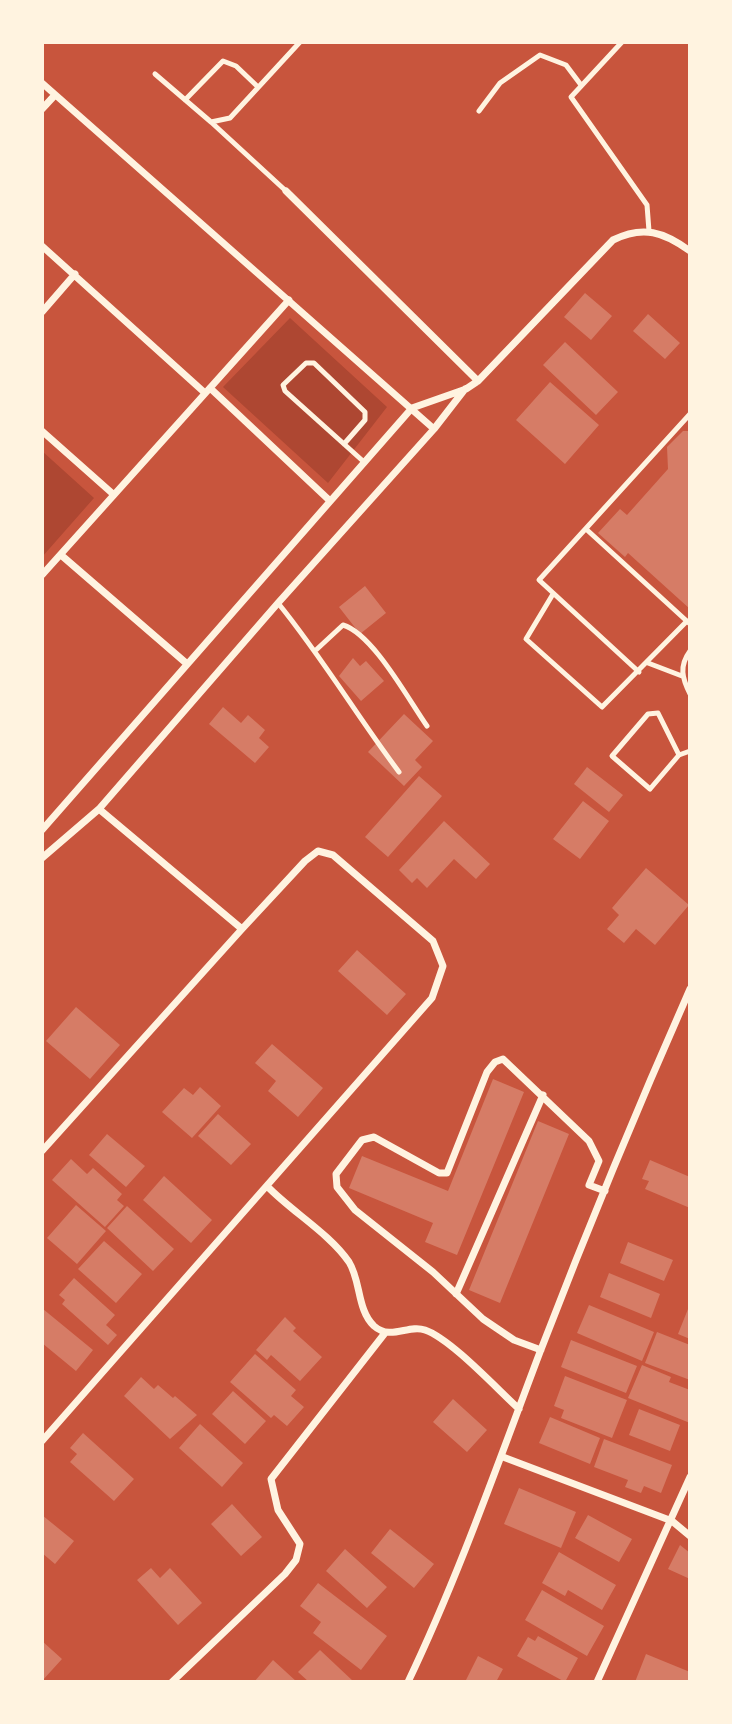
<!DOCTYPE html>
<style>
body{margin:0}
#map{position:relative;width:732px;height:1724px;overflow:hidden;background:#c8553d;font-family:Manrope,sans-serif}
canvas{display:block}
.frame{position:absolute;inset:0;border:44px solid #fff3e0;pointer-events:none}
</style>
<div id="map">
<canvas width="732" height="1724"></canvas>
<div class="frame"></div>
</div>
<script>
const c = document.querySelector('canvas').getContext('2d');
c.lineJoin = 'round';
function fillPath(path, color) { c.fillStyle = color; c.fill(path, 'evenodd'); }
function stroke(path, color, width, dash) { c.strokeStyle = color; c.lineWidth = width; c.lineCap = dash ? 'butt' : 'round'; c.setLineDash(dash || []); c.stroke(path); }
const green = new Path2D(`
 M290,318L387,407L328,483L223,387Z
 M42,451L94,498L42,557Z`);
const building = new Path2D(`
 M585,293L612,316L591,340L564,317Z
 M648,314L680,343L665,359L633,331Z
 M565,342L618,392L596,415L543,365Z
 M550,382L599,425L565,464L516,420Z
 M683,431H690V609L628,553L625,557L598,533L620,509L627,515L668,469L667,447Z
 M365,586L386,613L360,634L339,607Z
 M353,658L360,666L366,661L384,681L361,701L339,676Z
 M223,707L241,723L248,715L265,730L259,738L269,747L255,763L209,724Z
 M404,714L433,741L415,760L422,767L404,786L368,752Z
 M587,767L623,795L609,812L574,784Z
 M419,776L442,796L388,857L365,837Z
 M583,801L609,821L580,859L553,839Z
 M444,821L490,864L476,879L454,859L427,888L417,878L412,883L399,870Z
 M646,868L689,905L655,945L636,929L624,943L607,929L619,915L612,908Z
 M357,950L406,994L387,1015L338,971Z
 M76,1007L120,1045L90,1079L46,1041Z
 M272,1044L323,1088L298,1117L268,1091L276,1081L255,1063Z
 M493,1079L524,1092L457,1255L425,1242L433,1223L349,1188L362,1156L448,1191Z
 M200,1087L221,1106L192,1138L162,1112L184,1088L193,1095Z
 M218,1114L251,1144L231,1165L198,1136Z
 M538,1121L569,1134L500,1303L469,1290Z
 M107,1134L145,1166L126,1187L89,1155Z
 M71,1159L87,1174L93,1168L122,1194L117,1200L124,1206L105,1227L52,1180Z
 M650,1160L690,1177V1208L645,1189L649,1181L642,1179Z
 M164,1176L212,1220L191,1243L143,1200Z
 M76,1205L106,1231L77,1264L47,1238Z
 M127,1206L174,1249L153,1271L107,1228Z
 M104,1241L142,1274L116,1303L78,1269Z
 M628,1242L673,1260L664,1281L620,1263Z
 M609,1273L660,1294L651,1318L600,1297Z
 M74,1278L115,1315L106,1325L117,1335L108,1345L62,1304L65,1300L59,1295Z
 M690,1304V1339L678,1334Z
 M589,1305L654,1332L642,1361L577,1333Z
 M43,1309L93,1350L76,1371L42,1343Z
 M285,1317L296,1328L293,1331L322,1357L300,1381L271,1355L267,1360L256,1350Z
 M657,1332L690,1345V1380L645,1363Z
 M571,1340L637,1366L626,1393L561,1367Z
 M255,1354L296,1390L291,1396L304,1407L287,1426L274,1415L271,1418L230,1382Z
 M642,1365L671,1377L669,1382L690,1390V1423L628,1398Z
 M565,1376L627,1400L612,1438L561,1418L564,1410L554,1406Z
 M141,1377L154,1389L158,1385L173,1398L175,1396L197,1415L170,1439L124,1396Z
 M233,1391L266,1421L245,1444L212,1414Z
 M453,1399L487,1430L467,1452L433,1422Z
 M639,1409L680,1425L670,1451L629,1435Z
 M550,1417L600,1438L590,1464L539,1443Z
 M200,1424L243,1463L222,1487L179,1448Z
 M83,1433L134,1479L114,1501L70,1462L77,1454L70,1448Z
 M604,1439L672,1465L661,1493L644,1486L641,1493L625,1487L628,1480L594,1467Z
 M519,1488L576,1512L561,1548L504,1524Z
 M232,1504L262,1537L241,1556L211,1524Z
 M42,1515L74,1541L55,1564L42,1553Z
 M588,1515L632,1539L619,1562L575,1538Z
 M390,1529L434,1564L414,1588L371,1553Z
 M680,1545L690,1553V1579L668,1569Z
 M345,1549L387,1587L367,1608L326,1571Z
 M559,1552L616,1585L602,1610L568,1590L565,1596L542,1583Z
 M151,1568L160,1578L170,1568L202,1603L178,1625L137,1580Z
 M318,1583L387,1636L361,1670L313,1633L321,1622L300,1606Z
 M542,1590L604,1626L587,1656L525,1620Z
 M538,1636L578,1658L565,1682L517,1656L528,1637L535,1641Z
 M42,1641L62,1659L42,1681Z
 M320,1650L354,1682H309L298,1672Z
 M646,1654L690,1672V1682H635Z
 M478,1656L503,1669L496,1682H465Z
 M273,1660L297,1682H254Z`);
const service = new Path2D(`
 M622,42L571,97L647,205L649,231
 M155,74L211,122L230,118L300,42
 M185,100L223,61L236,66L258,87
 M479,111L500,83L540,55L566,65L581,85
 M211,122L286,191
 M344,444L365,420V412L314,363H306L283,385L285,391L364,462
 M586,529L690,624
 M553,594L526,639L602,707L687,621
 M278,603C322,657 357,716 399,772
 M316,650L343,625C373,634 408,699 427,726
 M690,651C679,666 682,678 690,694
 M648,663L682,676
 M639,672L539,580L690,414
 M679,755L658,713L648,714L612,756L650,789L679,755L690,751`);
const minor = new Path2D(`
 M42,83L434,429
 M42,109L55,95
 M286,191L478,381
 M42,246L205,393
 M42,312L75,274
 M210,388L329,500
 M42,431L113,494
 M61,555L186,663
 M42,575L289,300
 M99,809L242,929
 M42,830L412,408L466,389L478,381L613,240C643,225 664,232 690,251
 M42,858L99,809L278,603L434,429L465,389
 M42,1151L242,929L305,861L318,851L333,855L433,941L443,966L432,998L42,1441
 M267,1186C292,1212 329,1233 349,1262C361,1281 357,1310 374,1326C391,1341 408,1324 425,1330C451,1339 497,1389 519,1409
 M456,1294L543,1095
 M541,1350L514,1340L483,1319L433,1272L355,1210L337,1187L336,1174L362,1140L374,1137L439,1173H447L487,1072L495,1062L503,1059L589,1141L599,1161L589,1185L605,1191
 M503,1457L672,1521L690,1536
 M172,1682L285,1574L296,1560L300,1544L278,1510L271,1479L385,1333
 M408,1682C459,1575 498,1463 540,1352C587,1230 637,1109 690,989
 M597,1682L690,1477`);
fillPath(green, '#ae4732');
fillPath(building, '#d67c66');
stroke(service, '#fff3e0', 5);
stroke(minor, '#fff3e0', 7);
</script>
